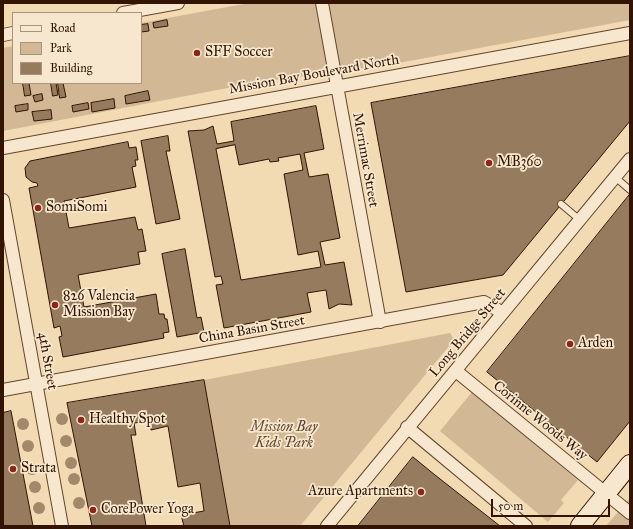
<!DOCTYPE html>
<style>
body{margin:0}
#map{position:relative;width:633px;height:529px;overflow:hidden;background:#f2dab3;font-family:"IM FELL Great Primer",serif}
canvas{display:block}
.frame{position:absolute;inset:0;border:4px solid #331402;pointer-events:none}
.legend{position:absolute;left:12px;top:12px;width:130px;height:72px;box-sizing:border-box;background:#f7e7ce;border:1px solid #a9937c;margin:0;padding:5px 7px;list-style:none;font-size:12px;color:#331402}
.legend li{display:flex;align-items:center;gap:8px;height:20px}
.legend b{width:20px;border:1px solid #a9937c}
.scale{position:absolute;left:491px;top:499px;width:119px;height:18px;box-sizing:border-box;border:2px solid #331402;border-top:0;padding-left:5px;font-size:12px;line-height:14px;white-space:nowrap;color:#331402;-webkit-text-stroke:3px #f7e7ce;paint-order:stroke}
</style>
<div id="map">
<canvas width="633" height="529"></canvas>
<div class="frame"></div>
<ul class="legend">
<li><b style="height:5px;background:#f7e7ce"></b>Road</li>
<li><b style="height:11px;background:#d2b895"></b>Park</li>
<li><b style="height:11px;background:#967b5e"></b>Building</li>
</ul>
<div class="scale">50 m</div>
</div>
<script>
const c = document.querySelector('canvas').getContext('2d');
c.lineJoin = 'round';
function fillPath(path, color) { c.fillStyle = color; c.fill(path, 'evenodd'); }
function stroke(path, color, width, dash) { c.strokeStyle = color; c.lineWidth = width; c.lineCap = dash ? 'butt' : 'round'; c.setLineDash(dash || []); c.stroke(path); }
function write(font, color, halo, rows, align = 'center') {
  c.font = font + ' "IM FELL Great Primer",serif'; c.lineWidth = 3.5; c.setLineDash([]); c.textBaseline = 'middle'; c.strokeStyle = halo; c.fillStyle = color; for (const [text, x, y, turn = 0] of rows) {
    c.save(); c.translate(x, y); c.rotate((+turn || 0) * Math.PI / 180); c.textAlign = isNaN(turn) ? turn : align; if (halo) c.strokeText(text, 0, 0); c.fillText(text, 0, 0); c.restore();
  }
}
const green = new Path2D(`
 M249,3H630V20L377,67L259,82L3,131V48L13,46V83H141V23Z
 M450,333L454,340L300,526H230L204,380Z
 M472,392L578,480L561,500L564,503L548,522L440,431Z
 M630,498V526H606Z`);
const building = new Path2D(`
 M167,20L168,26L154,28L153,23Z
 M148,24L149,31L141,32V25Z
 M630,56V121L503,275L406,292L371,103Z
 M23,83H29L31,95L25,96Z
 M51,83H56L58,95L53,96Z
 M58,83H63L66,97L60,98Z
 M148,91L150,100L126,104L125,96Z
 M42,94L43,100L35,102L33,96Z
 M114,99L115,108L92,112L91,103Z
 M88,103L89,109L73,112L72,106Z
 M28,104V110L16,112L15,106Z
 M316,106L324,149L304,153L309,177L328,174L340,238L320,242L325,265L344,262L352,305L339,304L329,309L326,290L307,293L311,312L224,328L216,285L223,284L221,276L215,277L188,131L204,130L213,126L217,144L234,141L231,122ZM235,145L239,165L269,159L270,162L279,161L278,158L300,154L303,170L284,174L298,255L318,251L321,267L241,280L216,149Z
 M51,110L52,119L34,121L32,112Z
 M168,136L170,151H166L180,219L156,224L141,141Z
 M128,142L129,148L136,147L138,160H135L136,166L132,167L136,187L64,201L69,228L135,217L138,230L142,229L146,251L138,252L140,264L78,275L84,307L156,294L159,314H164L165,319H167L169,332L163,333L164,338L63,357L59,337L62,336L60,326L54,328L29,188L38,186L37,183L32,182L26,177L25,168L30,161L35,160Z
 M630,194V421L597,462L487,372Z
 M185,249L197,318L201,317L204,332L177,337L162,254Z
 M204,380L230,526H184L181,515L204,511L200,483L178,487L168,426L151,430L150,421L134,423L136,435H131L146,526H92L67,403Z
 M11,411L33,526H3V413Z
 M413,457L435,475L500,526H358Z`);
const lane = new Path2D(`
 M615,177L630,190
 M561,204L580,220`);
const street = new Path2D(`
 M322,3L380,322
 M123,13L178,3
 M3,35L13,33
 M3,148L630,33
 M3,200L62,526
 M456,371L630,513
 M3,390L484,302L503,313
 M407,427L526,526
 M327,526L630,159`);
const secondary = new Path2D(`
 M580,526L630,464`);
const trees = [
 [62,419],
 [23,424],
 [66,441],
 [28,446],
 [71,463],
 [32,469],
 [74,479],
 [35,487],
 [79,503],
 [39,508]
];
const markers = [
 [197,53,4,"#8f2418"],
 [489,163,4,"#8f2418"],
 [38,208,4,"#8f2418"],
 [55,305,4,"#8f2418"],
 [570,344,4,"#8f2418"],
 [81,420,4,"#8f2418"],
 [13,469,4,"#8f2418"],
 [421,492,4,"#8f2418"],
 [93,510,4,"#8f2418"]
];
const poiNames = [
 ["SFF Soccer",205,53],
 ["MB360",497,163],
 ["SomiSomi",46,208],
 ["826 Valencia",63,297],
 ["Mission Bay",63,313],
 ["Arden",578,344],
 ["Healthy Spot",89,420],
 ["Strata",21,469],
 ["Azure Apartments",413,492,"right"],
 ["CorePower Yoga",101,510]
];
const streetNames = [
 ["Mission Bay Boulevard North",314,75,-10],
 ["Merrimac Street",365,160,80],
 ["China Basin Street",252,330,-10],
 ["Long Bridge Street",468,333,-50],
 ["4th Street",47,361,80],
 ["Corinne Woods Way",540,421,39]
];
const parkNames = [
 ["Mission Bay",284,428],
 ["Kids Park",284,444]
];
fillPath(green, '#d2b895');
fillPath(building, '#967b5e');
stroke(building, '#331402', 1);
stroke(lane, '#63462e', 8);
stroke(street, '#63462e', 14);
stroke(secondary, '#331402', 20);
stroke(lane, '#f7e7ce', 6);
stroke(street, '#f7e7ce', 12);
stroke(secondary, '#f7e7ce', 18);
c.fillStyle = '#a3886a';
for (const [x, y] of trees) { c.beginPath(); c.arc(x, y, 6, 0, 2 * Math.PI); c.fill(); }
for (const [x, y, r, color] of markers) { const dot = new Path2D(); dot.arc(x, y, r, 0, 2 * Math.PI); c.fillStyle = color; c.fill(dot); stroke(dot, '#f7e7ce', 1.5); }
write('14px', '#331402', '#f7e7ce', poiNames, 'left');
write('14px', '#331402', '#f7e7ce', streetNames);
write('italic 14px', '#63452e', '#f7e7ce', parkNames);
</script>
